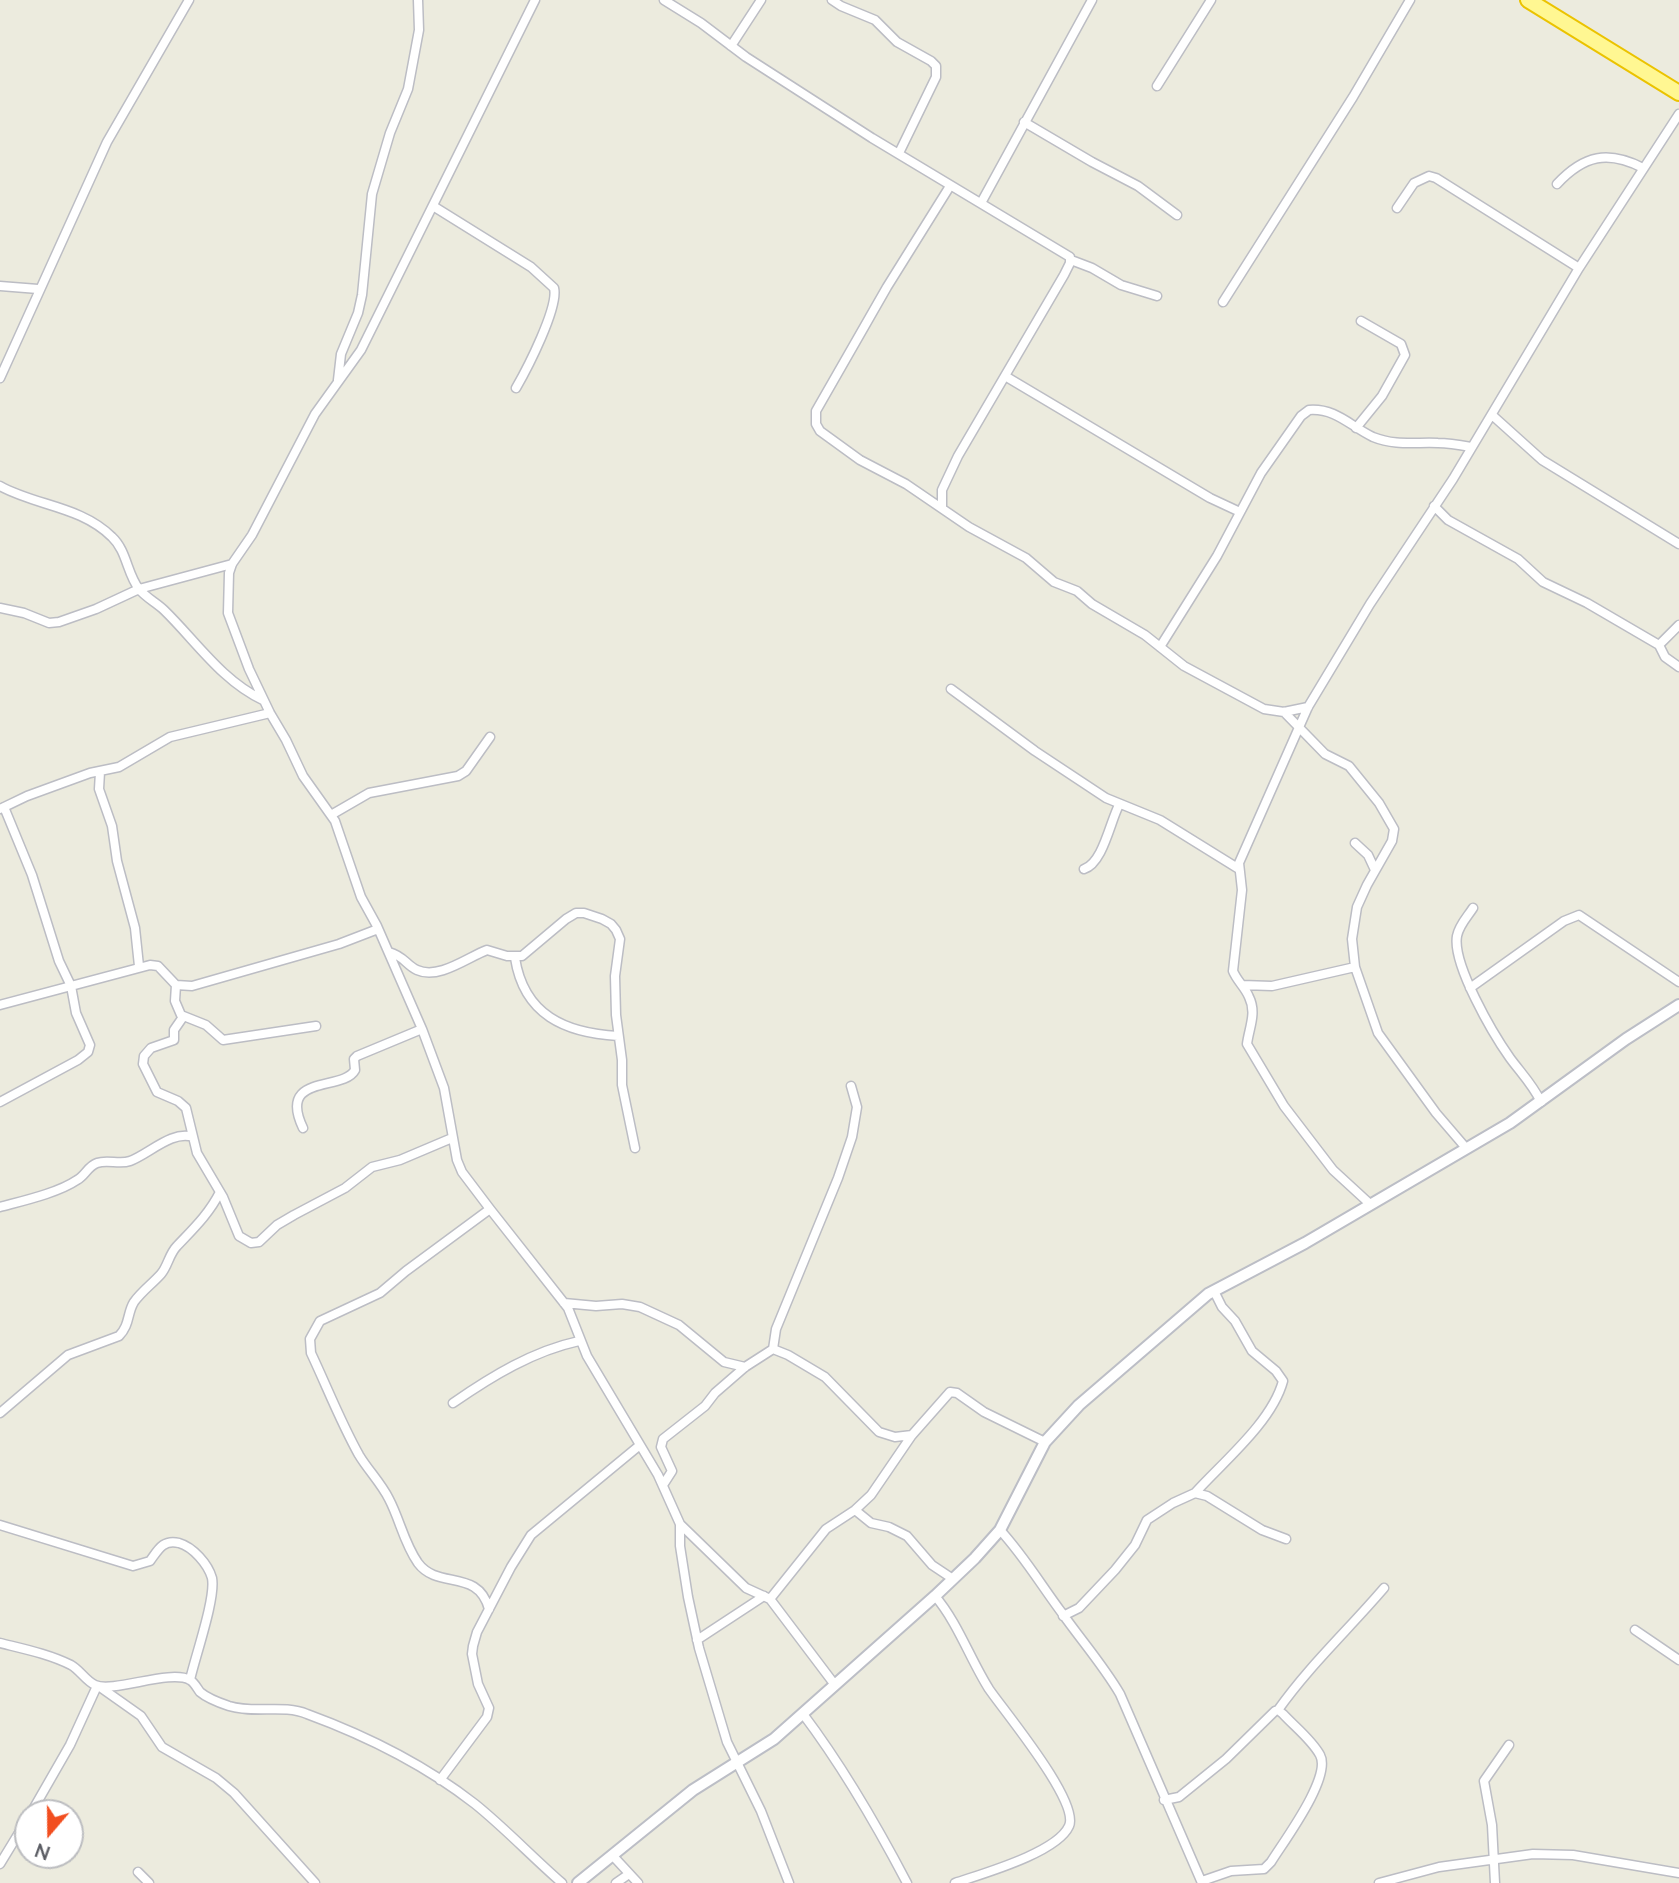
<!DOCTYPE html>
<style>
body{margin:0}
#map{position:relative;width:1679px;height:1883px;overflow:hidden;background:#ecebde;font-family:Lato,sans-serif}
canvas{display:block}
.north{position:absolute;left:14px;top:1799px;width:70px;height:70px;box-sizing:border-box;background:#fff;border:2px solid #bcbdc0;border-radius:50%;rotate:200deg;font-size:19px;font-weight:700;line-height:28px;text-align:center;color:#585a61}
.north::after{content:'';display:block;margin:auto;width:24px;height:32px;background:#f24e1f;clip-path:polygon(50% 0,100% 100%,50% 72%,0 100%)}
</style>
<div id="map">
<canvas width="1679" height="1883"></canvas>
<div class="north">N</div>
</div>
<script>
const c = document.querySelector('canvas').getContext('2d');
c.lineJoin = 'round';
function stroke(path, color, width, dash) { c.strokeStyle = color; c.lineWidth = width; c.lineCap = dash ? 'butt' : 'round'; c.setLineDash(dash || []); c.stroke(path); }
const minor = new Path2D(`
 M535,0L361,350L315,414L252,535L232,564L229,573L228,613L249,669L270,713L286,740L303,776L335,821L361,897L377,926L422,1029L444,1088L457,1160L462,1172L490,1209L568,1308L587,1356L658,1475L680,1524V1546L688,1597L699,1648L727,1742L761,1811L789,1883
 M664,0L701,23L746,57L872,138L1070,257V263L1064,275L958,456L942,490V507
 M832,0L841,6L875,20L897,42L931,61L936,66V77L899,153
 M731,46L761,0
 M1157,86L1211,0
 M1024,122L1092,162L1138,186L1177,215
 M1557,184C1584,155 1608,150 1643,168
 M950,186L887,287L816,411V424L820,431L860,460L906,484L969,527L1026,558L1054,582L1077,591L1092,604L1145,635L1184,666L1264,709L1284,712L1308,707
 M981,203L1092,0
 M433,206L531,267L554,288C559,307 527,369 516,388
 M1397,208L1414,183L1429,176L1436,178L1579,268
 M1071,260L1092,268L1121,285L1157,296
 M0,286L38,289
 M1223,302L1353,97L1410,0
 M1005,376L1210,498L1240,512
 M0,378L107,142L189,0
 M338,380L341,354L358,313L362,295L372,194L390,133L408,89L419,30L418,0
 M1492,415L1542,460L1679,544
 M1356,428L1382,396L1405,355L1401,344L1361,321
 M0,486C36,506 81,506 112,537C127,551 127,574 139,589C145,597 157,603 164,610C195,640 222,681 263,700
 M1434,506L1448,520L1518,559L1543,582L1587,603L1659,645
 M0,608L24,613L49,623L59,622L96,609L139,589L232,564
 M1679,625L1659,645L1665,657L1679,667
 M1160,647L1217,556L1261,473L1301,416L1309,410C1336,408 1350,426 1373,437C1395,446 1416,442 1438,443C1449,443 1460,445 1471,447
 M951,689L1035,751L1106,798L1160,820L1239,869
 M1284,712L1325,754L1349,766L1379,803L1394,829L1392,841L1367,885L1357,907L1352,939L1355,967L1378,1033L1436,1113L1466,1148
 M100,772L99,789L112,826L117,861L135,928L139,966
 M0,809L27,796L90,773L119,767L170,737L270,713
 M331,815L369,793L458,776L466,771L490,737
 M1355,843L1368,855L1375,870
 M1084,869C1103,863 1110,822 1119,805
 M1473,908C1468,916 1459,925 1457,936C1452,964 1493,1034 1510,1058C1521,1073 1533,1085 1541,1102
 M389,952C404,956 406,965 417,970C439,980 468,957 487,950L507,956H522L566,919L576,913H584L602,919L611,924L616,930L620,939L615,976L616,1015L622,1060V1085L635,1148
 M515,958C524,1015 565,1033 618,1036
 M176,985L175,1001L181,1015L206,1025L223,1040L316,1026
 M1242,985L1272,986L1355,967
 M1470,988L1564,921L1579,915L1679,982
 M0,1005L150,965L158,966L176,985L192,986L339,944L378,929
 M183,1017L174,1030V1040L151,1048L144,1056L143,1064L157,1092L178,1101L186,1108L197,1153L223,1197L239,1236L251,1243L259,1242L277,1225L294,1215L345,1188L372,1167L400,1160L452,1138
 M0,1102L78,1060L88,1052L90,1045L76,1013L71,986L59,961L32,875L4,807
 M303,1128C277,1073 343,1092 355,1070L354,1059L357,1056L422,1029
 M1370,1204L1333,1170L1284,1106L1247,1044C1249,1028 1257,1013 1249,997C1245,987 1237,981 1233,971L1242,890L1239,863L1308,707L1370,604L1453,479L1579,268L1679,114
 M0,1207C22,1201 58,1193 77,1180C85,1176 88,1166 97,1163C108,1159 119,1165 130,1161C149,1154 172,1130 193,1137
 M564,1303L596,1306L622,1304L640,1307L679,1325L724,1362L745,1367
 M773,1349L776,1329L838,1178L852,1137L857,1107L851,1086
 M453,1403C492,1376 533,1351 579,1341
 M0,1413L68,1355L119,1336C130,1325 127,1313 134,1302C142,1291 152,1284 161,1274C168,1266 169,1254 177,1246C193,1229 209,1214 220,1192
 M663,1485L672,1471L661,1447L663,1439L705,1406L715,1393L745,1367L773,1349L788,1355L825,1377L879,1432L895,1437L912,1435
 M1195,1493C1223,1462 1272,1422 1283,1381L1276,1371L1252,1351L1235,1321L1222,1307L1214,1291
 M855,1510L871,1523L889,1527L907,1536L932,1565L953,1579
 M680,1524L746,1588L770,1599L835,1685
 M0,1525L133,1566L150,1561C158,1550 163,1539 179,1543C193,1547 208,1564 212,1578C216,1598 195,1657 190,1680
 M1000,1530C1024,1556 1041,1585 1062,1613C1081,1640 1103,1665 1120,1694L1202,1883
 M935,1596C958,1623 970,1659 989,1689C1004,1711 1080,1802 1069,1826C1057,1853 981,1874 955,1883
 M770,1599L826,1529L855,1510L871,1495L912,1435L950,1392L957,1393L984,1412L1045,1442
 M489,1609C478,1568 438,1590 418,1563C404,1543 400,1520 389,1499C381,1483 368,1470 359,1455C341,1423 327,1387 311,1353L310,1339L320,1321L380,1293L406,1271L490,1209
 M1063,1616L1079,1608L1115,1570L1135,1545L1147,1520L1173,1503L1195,1493L1207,1496L1262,1530L1286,1539
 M1635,1630L1679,1660
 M697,1640L764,1596
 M0,1643C24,1649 49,1654 71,1665C80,1670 86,1681 95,1685C114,1693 170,1669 190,1680C194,1682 197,1688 200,1692C207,1698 220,1703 229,1706C255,1714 283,1704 307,1714C367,1736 425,1765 475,1804C506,1829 532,1857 562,1883
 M100,1687L141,1716L162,1747L216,1778L234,1793L315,1883
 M1278,1710C1309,1666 1349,1629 1384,1588
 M803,1714C843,1767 876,1824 907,1883
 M440,1780L487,1717L489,1708L478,1684L472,1654L473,1646L477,1632L511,1567L531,1535L640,1445
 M1164,1800L1179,1797L1226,1759L1275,1711L1278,1710L1283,1714C1295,1727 1312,1740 1320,1755C1332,1777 1284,1841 1271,1862L1264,1869L1231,1871L1202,1881
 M31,1813L70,1745L97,1686
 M613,1856L638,1883
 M0,1864L28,1818
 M138,1872L149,1883
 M616,1883L629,1874
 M1379,1883L1439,1867L1533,1854L1573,1855L1679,1873
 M1495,1883L1492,1825L1484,1781L1509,1745`);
const secondary = new Path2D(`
 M578,1883L693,1790L774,1739L935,1596L975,1558L1000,1530L1045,1442L1079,1405L1208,1294L1305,1243L1510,1123L1626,1039L1679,1005`);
const trunk = new Path2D(`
 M1528,0L1679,93`);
stroke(minor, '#bcbdc4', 11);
stroke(secondary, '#bcbec6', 14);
stroke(trunk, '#ebc300', 18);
stroke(minor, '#fff', 8);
stroke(secondary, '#fff', 10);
stroke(trunk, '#fff792', 14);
</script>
